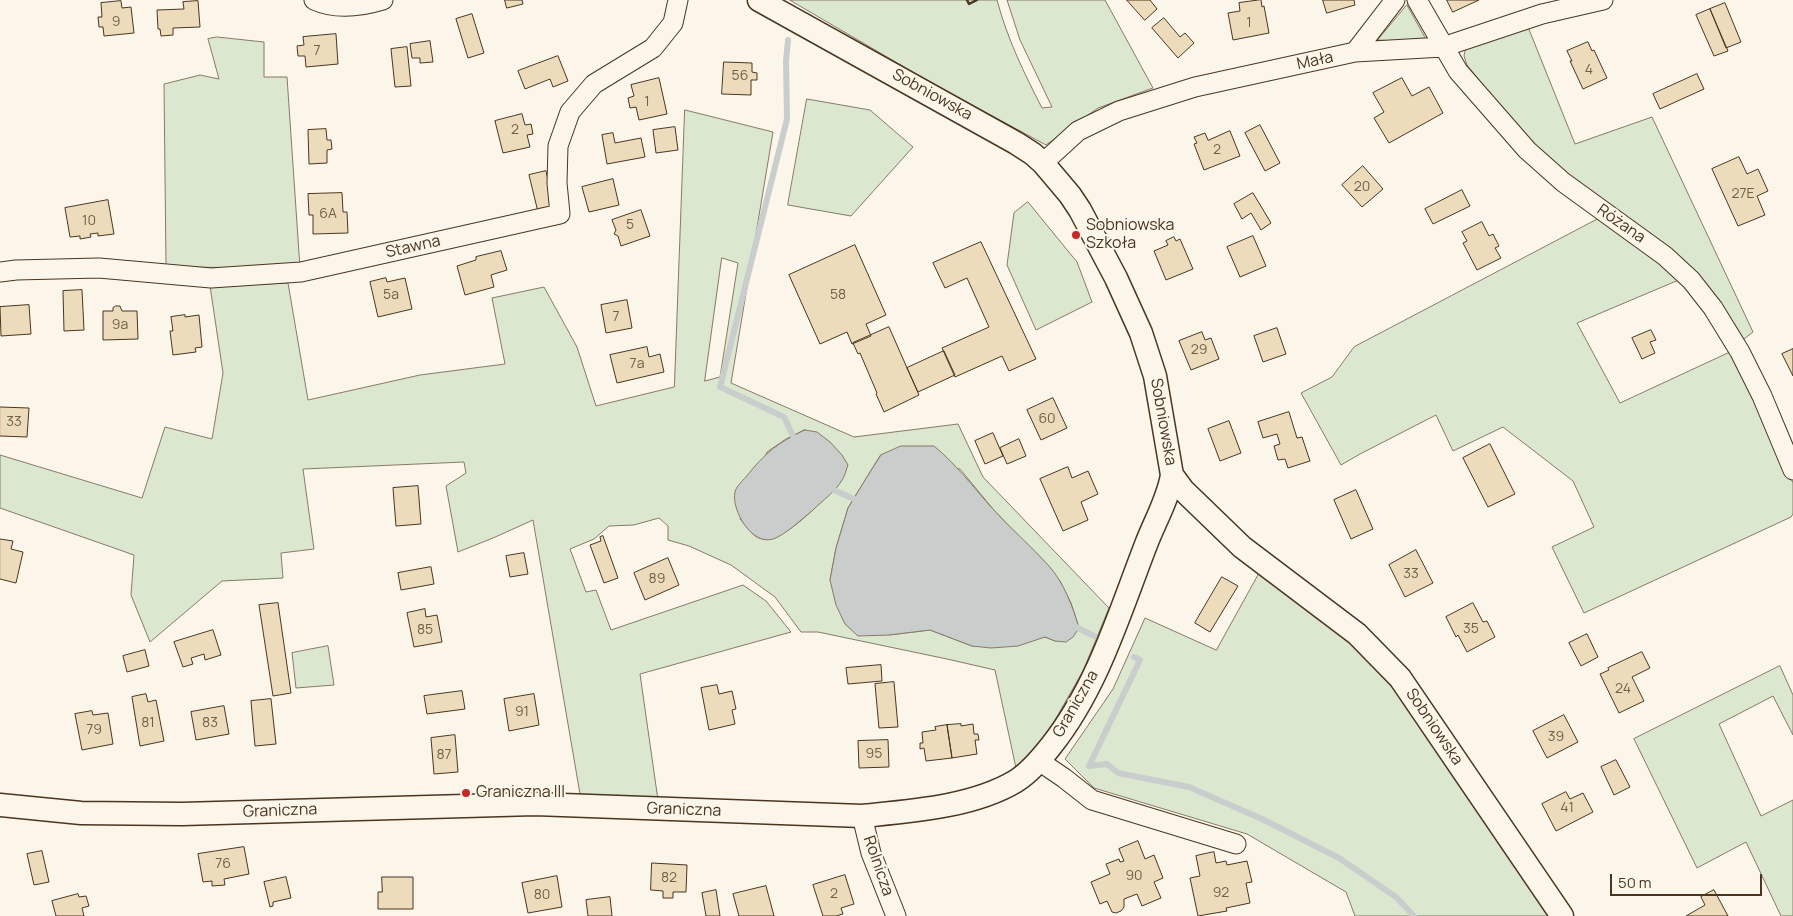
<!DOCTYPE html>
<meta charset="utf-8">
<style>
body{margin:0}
#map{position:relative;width:1793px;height:916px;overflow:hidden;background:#fbf6e9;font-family:Manrope,sans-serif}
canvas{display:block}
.scale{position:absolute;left:1610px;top:874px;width:152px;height:22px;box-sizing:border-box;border:2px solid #4a3520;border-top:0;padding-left:6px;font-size:15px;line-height:18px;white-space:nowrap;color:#4a3520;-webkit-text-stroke:4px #fbf6e9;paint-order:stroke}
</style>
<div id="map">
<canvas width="1793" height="916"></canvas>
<div class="scale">50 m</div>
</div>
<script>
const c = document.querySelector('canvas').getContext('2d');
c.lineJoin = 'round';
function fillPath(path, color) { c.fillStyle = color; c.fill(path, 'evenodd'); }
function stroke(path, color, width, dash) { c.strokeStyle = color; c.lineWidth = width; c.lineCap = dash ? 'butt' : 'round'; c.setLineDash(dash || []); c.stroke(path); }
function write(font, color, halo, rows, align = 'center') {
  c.font = font + ' Manrope,sans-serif'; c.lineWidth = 4; c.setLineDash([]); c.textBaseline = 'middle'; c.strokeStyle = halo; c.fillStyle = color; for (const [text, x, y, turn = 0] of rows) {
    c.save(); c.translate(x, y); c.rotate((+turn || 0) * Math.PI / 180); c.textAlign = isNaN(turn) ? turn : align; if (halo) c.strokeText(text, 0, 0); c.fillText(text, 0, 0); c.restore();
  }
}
const green = new Path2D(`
 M790,0H997C1007,38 1024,73 1042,108L1052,107L1020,40L1007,0H1105L1153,88L1098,108L1046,145L935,85Z
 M1407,5L1428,43L1378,40Z
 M1528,27L1575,144L1652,117L1753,332L1744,339L1735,335L1699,280L1551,163L1504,111L1467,65L1464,56L1466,47Z
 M217,37L264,42V77H287L300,268L166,267L164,84L200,75L219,79L208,39Z
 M807,99L870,110L913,147L851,216L788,205Z
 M685,110L773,132L731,383L854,437L958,424L983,477L1109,608L1083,671L1047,734L1016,768L995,670L947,659L818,632H801L775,597L731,565L689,546L668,540V526L659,518L634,525L609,526L594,539L570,549L586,592L596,590L611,630L743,585L766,601L791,632L640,674L658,800L580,794L533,520L493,538L458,552L446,486L466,473L464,462L303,469L314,549L281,553L283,578L222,581L150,642L131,595L134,555L0,508V455L142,498L165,427L212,439L223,373L210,286L288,283L308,400L420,375L505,364L492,298L544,287L577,347L596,406L674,387ZM722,258L738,263L720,377L705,381ZM805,430L842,480C829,494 780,549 759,538C751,535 746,525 740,519L767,452L786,439ZM881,455L960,469L993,509L1060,581L1071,603L1079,628L1055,641L1045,637L972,646L930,630L889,635L830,580L836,548L848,508Z
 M1028,202L1077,262L1092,302L1036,330L1007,265L1014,213Z
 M1598,219L1652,254L1681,279L1577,323L1620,403L1732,351L1755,395L1793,483V514L1791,517L1584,613L1552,547L1594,527L1573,481L1503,427L1453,451L1436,415L1360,454L1341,465L1301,393L1332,377L1354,347Z
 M1260,572L1349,641L1393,688L1551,916H1355L1346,892L1247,834L1094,788L1065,759L1113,689L1145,618L1216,650Z
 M328,646L334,685L296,688L292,653Z
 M1780,666L1793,695V735L1773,696L1719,724L1761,816L1793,800V916H1781L1746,842L1697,868L1634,739Z`);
const water = new Path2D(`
 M805,430L817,432L830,442L842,455L848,465C846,470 845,476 842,480C836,491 822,501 813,510C803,518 784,536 773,539C752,546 731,510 735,492C736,487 742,481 746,477C765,453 777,443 805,430Z
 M901,446H934C957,465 973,487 992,508C1010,528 1031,546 1049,566C1064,583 1073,607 1079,628L1073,637L1066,642L1055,641L1045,637L1018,646L991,648L972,646L930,630L889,635L858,636L845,624L836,605L830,580L836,548L848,508L870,472L881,455Z`);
const stream = new Path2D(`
 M788,40L786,61L787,119L720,387L784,417L796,442
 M827,487L861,502
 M1072,625L1094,636
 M1134,657L1140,660L1089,766L1107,764L1118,773L1189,787L1262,819L1339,858L1396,897L1414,916`);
const building = new Path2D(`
 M505,0H522L523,4L507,8Z
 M1127,0H1150L1157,9L1145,20Z
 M1261,0L1262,7L1264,6L1269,33L1233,40L1228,13L1240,11L1239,3Z
 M1323,0H1354L1355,5L1327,13Z
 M1447,0H1479L1453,12Z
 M121,1L122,8L131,7L134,33L104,36L103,27H99L98,17H102L101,3Z
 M198,1L200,27L173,28V35L161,36L160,29H158L157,10L184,9L183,2Z
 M1725,3L1741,42L1726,48L1710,9Z
 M1710,9L1728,51L1714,56L1696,15Z
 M472,14L484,53L468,58L456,19Z
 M1164,18L1180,37L1185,33L1194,43L1178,58L1152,28Z
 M336,34L338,64L306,67L305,56H298L297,46L304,45L303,37Z
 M430,41L433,62L420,63V58H412L410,44Z
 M1588,42L1592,51L1594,50L1607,78L1583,89L1570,61H1572L1567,51Z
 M407,47L411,86L395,87L391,49Z
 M558,56L568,81L553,87L550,79L525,89L518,71Z
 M724,62L752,63V72L757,73V80H751V95L722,94Z
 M1697,74L1704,89L1660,109L1653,94Z
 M659,78L667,114L639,120L636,107L630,108L628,98L634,96L631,85Z
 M1402,78L1412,96L1429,87L1443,113L1389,143L1374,118L1384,112L1373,93Z
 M522,114L525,125L531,124L533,134L527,135L530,147L503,153L495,121Z
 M1260,125L1280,163L1265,171L1245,133Z
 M675,127L678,150L656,153L653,130Z
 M326,129L327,140H331L332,149L327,150V163L309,164L308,130Z
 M1230,131L1240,156L1204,170L1194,144L1197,143L1194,137L1205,133L1208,140Z
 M613,133L615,143L641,138L645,157L607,164L602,135Z
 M1739,157L1747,174L1758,169L1768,191L1757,196L1765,215L1738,226L1712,169Z
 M1363,166L1383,189L1362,207L1342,185Z
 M546,171L554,208L538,212L529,175Z
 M613,179L619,205L589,212L582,187Z
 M1462,190L1470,206L1433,224L1425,209Z
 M342,193L343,212H347L348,233L313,234V215H309L308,194Z
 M1253,193L1271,223L1261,230L1251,213L1242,219L1234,204Z
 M108,200L114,234L98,236V233L90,234L91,237L80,239V236L70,237L65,208Z
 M641,210L650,236L621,246L618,236L614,234L616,230L612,220Z
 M1482,222L1489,236L1493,234L1499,246L1495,248L1501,258L1477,270L1463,243L1467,241L1462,232Z
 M1253,236L1266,266L1240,277L1227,247Z
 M1174,237L1176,241L1180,239L1193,269L1166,280L1154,251L1168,245L1166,241Z
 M981,242L1036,359L1009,371L1002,356L955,377L942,348L989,327L967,278L945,288L933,263Z
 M855,245L886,315L866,324L871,336L852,344L847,332L820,344L789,275Z
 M501,251L507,270L491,275L494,287L465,295L457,266L476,260V257Z
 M386,278L387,282L405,278L412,309L378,317L370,282Z
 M82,290L84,330L64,331L63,291Z
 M627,300L632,328L606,333L601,305Z
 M29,305L31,334L1,336L0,307Z
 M116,306H120L122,311H137L138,339L103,340V311H113V308Z
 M185,315V317L199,315L202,347L195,348L196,352L173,355L170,331H173L171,317Z
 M889,327L919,395L884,412L876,394L877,393L860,353L858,354L853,343Z
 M1277,328L1286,354L1263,362L1254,336Z
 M1651,330L1656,340L1650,342L1655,353L1642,359L1632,338Z
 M1202,332L1205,340L1211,338L1219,359L1191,370L1179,341Z
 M647,347L649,357L660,354L664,372L617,383L610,355Z
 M1793,349V376L1782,354Z
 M944,351L955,375L918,392L907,368Z
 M1053,398L1067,428L1041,440L1027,410Z
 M0,407L29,408L27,437L0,436Z
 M1289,412L1297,438L1302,437L1310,461L1288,468L1285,459L1278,460L1274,446L1280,444L1277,434L1263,438L1258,422Z
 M1229,421L1241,453L1220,461L1208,429Z
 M993,433L1003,456L985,464L975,441Z
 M1019,439L1026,456L1007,464L1000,448Z
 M1490,444L1515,494L1488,507L1463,458Z
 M1068,467L1072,478L1088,471L1098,494L1081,502L1088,520L1063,531L1040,479Z
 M418,486L421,524L396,526L393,488Z
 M1356,490L1373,529L1351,539L1334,500Z
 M603,536L618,578L604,583L590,545L601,541L600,537Z
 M0,539L13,541L11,549L23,552L16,583L0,579Z
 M1416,550L1433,583L1405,597L1389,565Z
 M524,553L528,574L510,577L506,556Z
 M668,558L679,585L645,600L634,573Z
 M431,567L434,584L401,590L398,573Z
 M1222,577L1238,586L1210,632L1195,623Z
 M278,603L291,693L273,696L259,605Z
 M1473,603L1483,622L1487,621L1495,637L1467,652L1458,635L1456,637L1446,617Z
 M425,609L426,617L437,615L442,642L414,647L407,613Z
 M213,630L221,655L205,660L204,654L191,658L193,664L183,667L174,642Z
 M1587,634L1598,657L1581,666L1569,643Z
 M145,650L149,666L127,672L123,656Z
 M1642,652L1650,668L1632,677L1644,701L1619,713L1600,674L1609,670L1608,668Z
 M881,665L882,681L848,684L846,668Z
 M894,682L898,727L879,728L875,684Z
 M717,685L719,694L732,691L736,709L732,710L735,724L709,730L701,688Z
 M462,691L465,709L427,714L424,696Z
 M146,694L148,702L156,700L164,741L140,746L132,697Z
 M534,694L539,725L509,731L504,699Z
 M271,699L276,744L255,746L251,701Z
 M224,706L229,734L196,740L191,712Z
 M92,711L93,715L108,713L113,744L82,750L75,714Z
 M1564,715L1578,742L1547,758L1533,731Z
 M961,724V726L973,724L974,734H978L979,740H975L977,754L952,758L947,725Z
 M947,725L952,758L926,761L924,748L920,749V743H923L922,732L936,730L935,727Z
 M455,735L458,772L434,774L431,738Z
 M888,740L889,767L859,768L858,741Z
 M1616,760L1630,787L1614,795L1601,767Z
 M1566,792L1570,799L1583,793L1593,812L1556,831L1542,804Z
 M1138,841L1145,859L1154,855L1163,878L1154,882L1161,898L1142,906L1137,894L1124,899V907L1121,911L1116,913L1112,912L1107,901L1100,904L1091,882L1110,874L1106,864L1119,859L1120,862L1124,861L1119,849Z
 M244,847L249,874L224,879L225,885L212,886V881L203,882L198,854Z
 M42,851L49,882L34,885L27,854Z
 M1214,852L1216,863L1226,861L1227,865L1247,861L1252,882L1246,883L1250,903L1226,908L1227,911L1198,916L1190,878L1200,876L1196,856Z
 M652,863L687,865L686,892H673V898H663V891L651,890Z
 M845,875L854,904L841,908L843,914L836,916H823L813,885Z
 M557,876L562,907L528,913L522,883Z
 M286,877L291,898L273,902V906L270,907L264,882Z
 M382,877H413V909H378V892H382Z
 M766,886L774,916H739L733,894Z
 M716,890L720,916H706L702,893Z
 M1714,890L1728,916H1686L1705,905L1701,897Z
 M78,894L79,897L86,896L89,906L82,908L84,916H56L52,901Z
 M610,897L612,916H588L586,900Z`);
const minor = new Path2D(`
 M314,0C336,10 360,7 383,0
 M1417,0L1458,71L1527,150L1563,182L1665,256L1691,280L1713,308L1740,352L1762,396L1793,470
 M1355,52L1395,0
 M1043,163L1078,131L1119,111L1195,87L1355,52L1443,47L1542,14L1603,0
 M0,272L16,270L99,268L211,278L301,272L560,214L557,183L558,146L570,112L594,84L653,48L673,23L678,0
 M1039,761L1064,778L1092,800L1236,844
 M862,816L871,853L896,916`);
const tertiary = new Path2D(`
 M759,0L1016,143L1033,154L1043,163L1070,195L1080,210L1116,278L1141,333L1155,376L1172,475L1183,490L1242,547L1357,634L1400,678L1562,916
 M0,805L81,813L182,814L535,804L862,816C911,811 973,807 1016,781C1030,772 1040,760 1051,746C1098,687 1120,611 1147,542C1156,519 1168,499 1172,475`);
const wall = new Path2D(`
 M967,0L969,4L977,0`);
const markers = [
 [1076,235,5,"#c62828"],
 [466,793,5,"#c62828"]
];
const numberNames = [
 ["9",116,22],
 ["1",1249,23],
 ["7",317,51],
 ["4",1589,70],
 ["56",740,76],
 ["1",647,102],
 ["2",515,130],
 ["2",1217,150],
 ["20",1362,187],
 ["27E",1743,194],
 ["6A",328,214],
 ["10",89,221],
 ["5",630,225],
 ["5a",391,295],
 ["58",838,295],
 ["7",616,317],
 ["9a",120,325],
 ["29",1199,350],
 ["7a",637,364],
 ["60",1047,419],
 ["33",14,422],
 ["33",1411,574],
 ["89",657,579],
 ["35",1471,629],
 ["85",425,630],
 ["24",1623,689],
 ["91",522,712],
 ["81",148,723],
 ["83",210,723],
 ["79",94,730],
 ["39",1556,737],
 ["95",874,754],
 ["87",444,755],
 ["41",1567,808],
 ["76",223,864],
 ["90",1134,876],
 ["82",669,878],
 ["92",1221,893],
 ["2",834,894],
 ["80",542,895]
];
const streetNames = [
 ["Mała",1315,61,-12],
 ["Sobniowska",932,95,29],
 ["Różana",1621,224,35],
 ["Stawna",413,247,-13],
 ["Sobniowska",1163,422,80],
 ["Graniczna",1076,704,-60],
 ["Sobniowska",1434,727,56],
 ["Graniczna",684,810,2],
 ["Graniczna",280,811,-2],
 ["Rolnicza",878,866,71]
];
const poiNames = [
 ["Sobniowska",1086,226],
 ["Szkoła",1086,244],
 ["Graniczna III",476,793]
];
fillPath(green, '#dce7d0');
stroke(green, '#887966', 1);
fillPath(water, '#c9cecd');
stroke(water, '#887966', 1);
stroke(stream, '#c9cecd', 6);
fillPath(building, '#ecdcbc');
stroke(building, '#4a3520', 1);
stroke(minor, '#4a3520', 21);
stroke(tertiary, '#4a3520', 25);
stroke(minor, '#fbf6e9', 19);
stroke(tertiary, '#fbf6e9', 22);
stroke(wall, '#4a3520', 2.5);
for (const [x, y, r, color] of markers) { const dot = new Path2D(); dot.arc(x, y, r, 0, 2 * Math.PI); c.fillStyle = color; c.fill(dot); stroke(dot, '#fbf6e9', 2); }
write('14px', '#725f47', null, numberNames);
write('16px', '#4a3520', '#fbf6e9', streetNames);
write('16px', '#4a3520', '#fbf6e9', poiNames, 'left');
</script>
